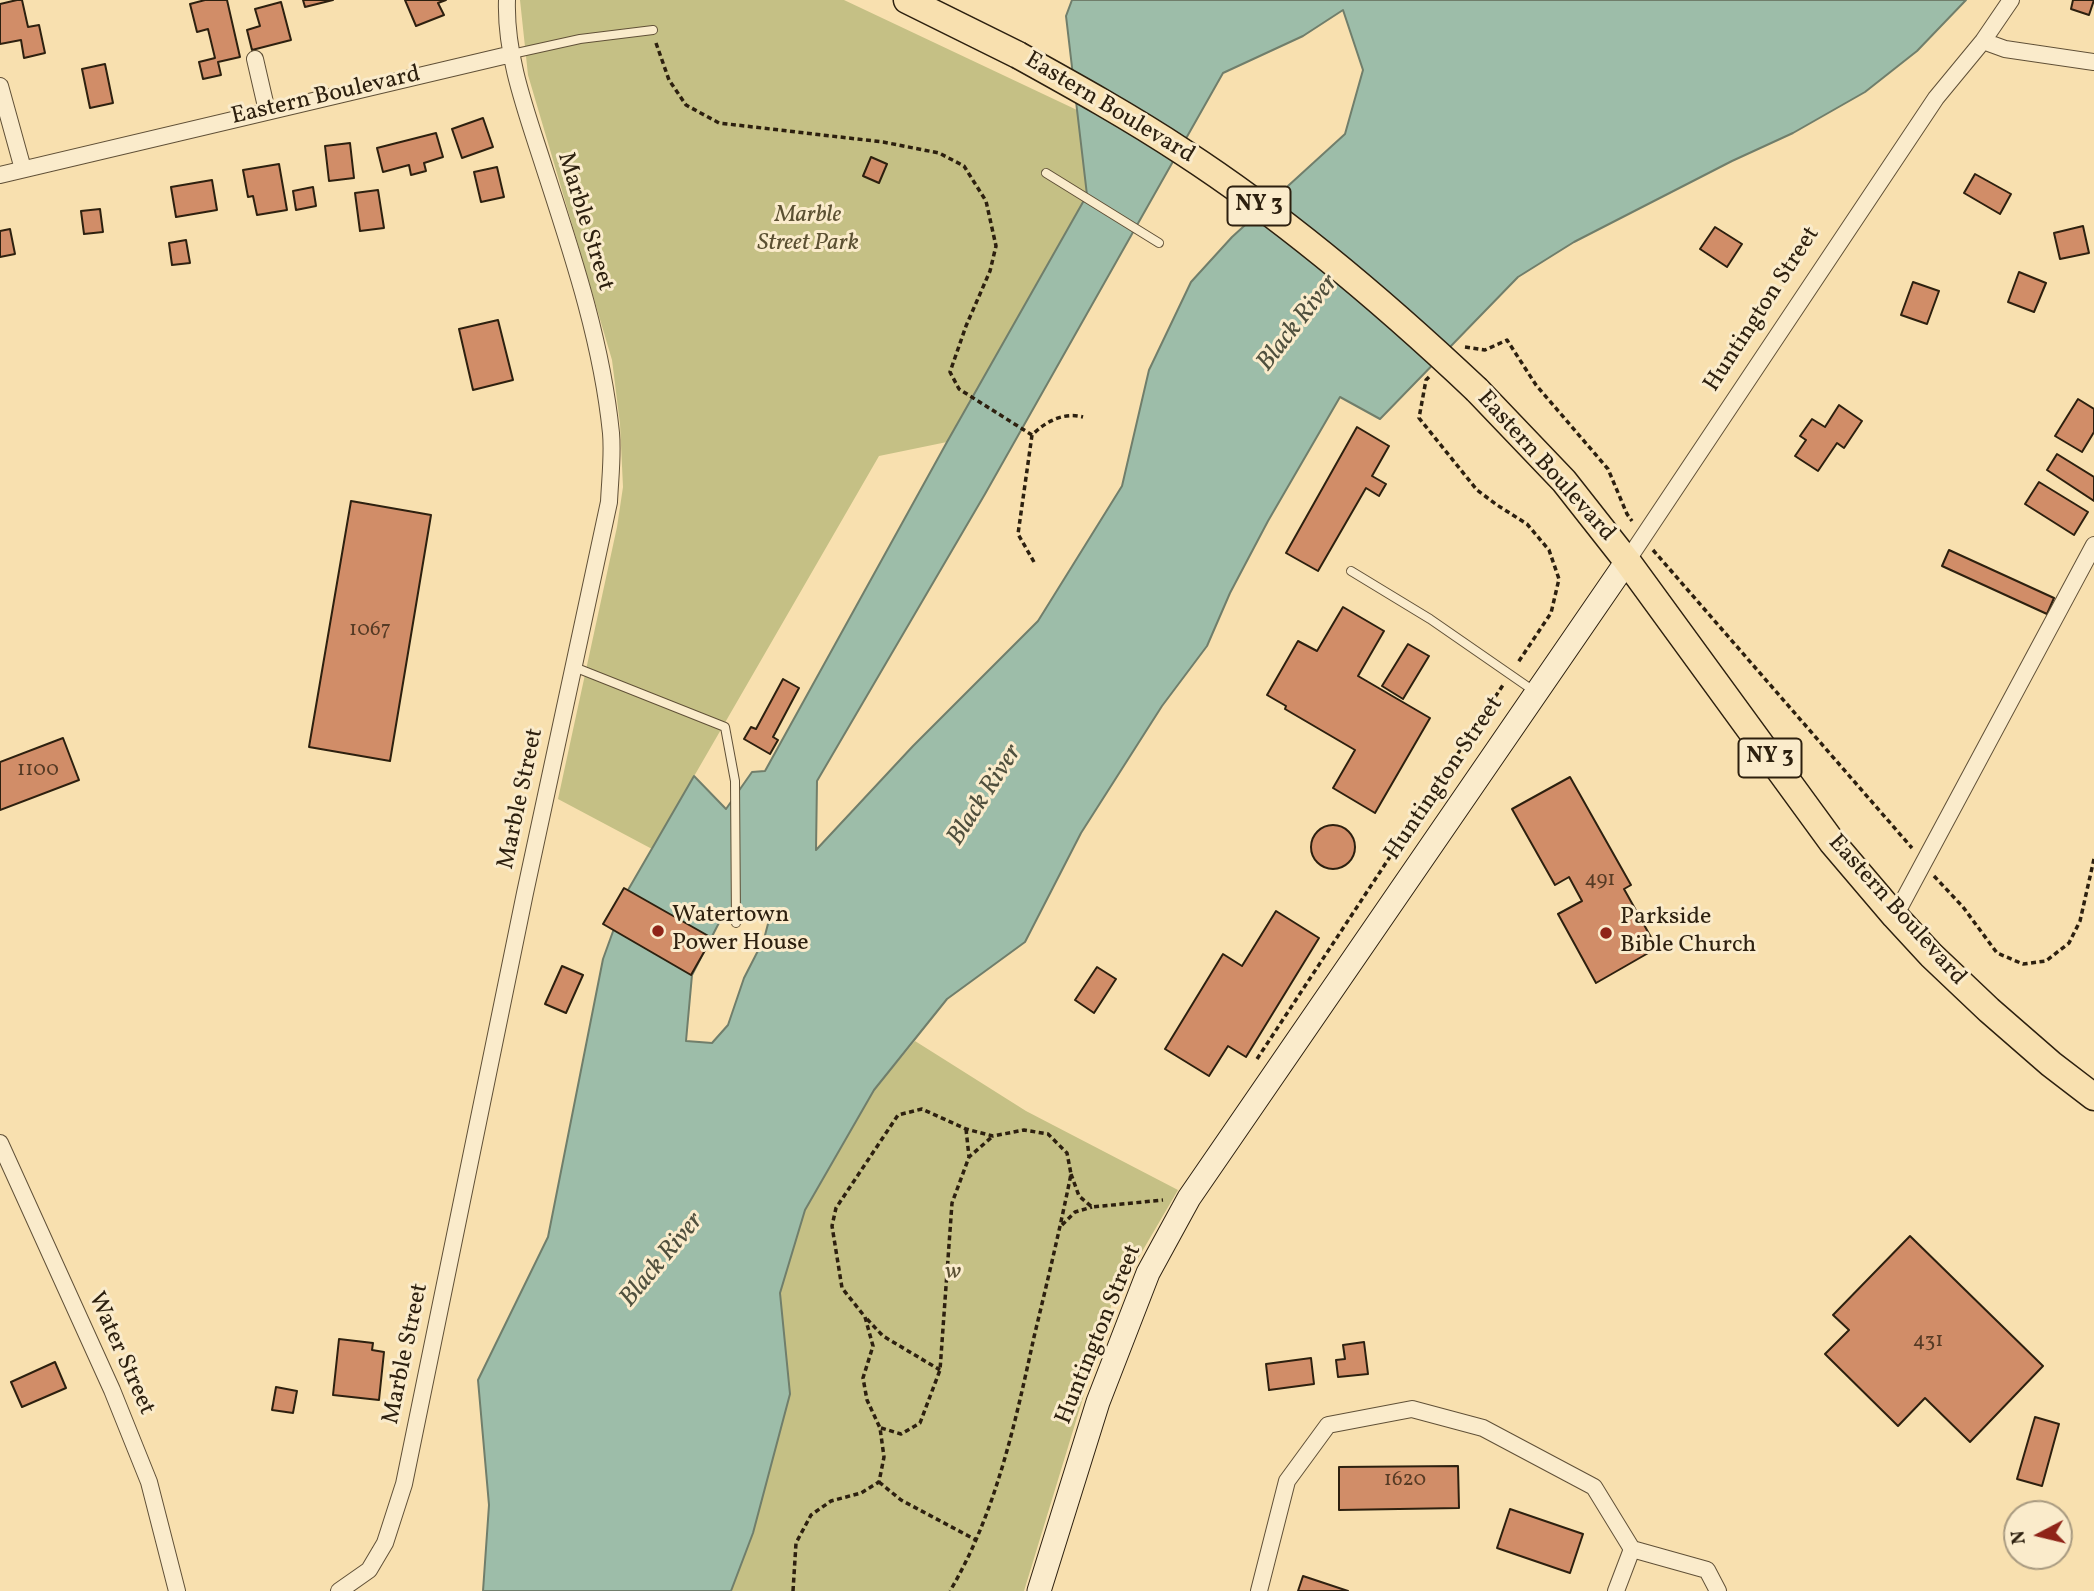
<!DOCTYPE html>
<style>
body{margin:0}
#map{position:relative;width:2094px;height:1591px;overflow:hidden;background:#f8e0af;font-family:Vollkorn,serif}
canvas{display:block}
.north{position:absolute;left:2003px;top:1500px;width:70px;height:70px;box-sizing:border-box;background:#faebcb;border:2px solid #a89a80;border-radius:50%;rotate:263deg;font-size:19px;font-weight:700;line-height:28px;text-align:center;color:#2d200f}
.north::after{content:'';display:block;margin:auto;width:24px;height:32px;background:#8f2418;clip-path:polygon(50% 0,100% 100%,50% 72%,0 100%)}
</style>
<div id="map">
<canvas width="2094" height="1591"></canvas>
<div class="north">N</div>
</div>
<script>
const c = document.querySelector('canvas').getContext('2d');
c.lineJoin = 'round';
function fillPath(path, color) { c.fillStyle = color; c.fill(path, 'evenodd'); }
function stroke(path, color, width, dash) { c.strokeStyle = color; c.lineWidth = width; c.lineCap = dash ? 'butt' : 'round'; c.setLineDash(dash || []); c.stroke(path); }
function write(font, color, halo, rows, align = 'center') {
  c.font = font + ' Vollkorn,serif'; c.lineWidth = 6; c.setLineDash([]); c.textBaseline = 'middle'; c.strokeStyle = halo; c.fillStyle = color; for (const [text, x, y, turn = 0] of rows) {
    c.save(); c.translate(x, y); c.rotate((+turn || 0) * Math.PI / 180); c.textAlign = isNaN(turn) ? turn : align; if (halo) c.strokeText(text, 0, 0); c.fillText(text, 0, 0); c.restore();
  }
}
const green = new Path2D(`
 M520,0H844L1077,110L1087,195L947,442L879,456L652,849L558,799L617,527L623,487L620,424L612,360L528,75Z
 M915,1041L1026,1111L1178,1190L1112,1303L1024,1591H731L753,1533L790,1394L780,1293L805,1210L874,1090Z`);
const water = new Path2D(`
 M1072,0H1966L1917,51L1865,92L1793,133L1732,161L1574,242L1518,277L1380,419L1340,397L1268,521L1230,593L1207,646L1162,706L1081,833L1025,942L947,999L874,1090L805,1210L780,1293L790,1394L753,1533L731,1591H483L489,1505L478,1380L548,1237L603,959L628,890L694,776L726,809L752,772L765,771L947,442L1087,195L1066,16ZM1343,10L1363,70L1345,134L1232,237L1191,282L1149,370L1122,486L1038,621L913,746L816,850L817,781L985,494L1223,73L1303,36ZM744,911L769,920L764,939L744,978L728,1025L712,1043L686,1041L692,975L722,917Z`);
const building = new Path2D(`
 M17,0H22L28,27L39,25L45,53L24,58L21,40L0,44V4Z
 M205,0H227L240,57L218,62L221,75L203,79L199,62L215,58L208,29L197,32L190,4Z
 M303,0H333L305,7Z
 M405,0H446L438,3L444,15L416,26Z
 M2073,0H2094L2089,15L2071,9Z
 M281,2L291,40L252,50L247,30L260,26L255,9Z
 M105,64L113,103L90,108L82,69Z
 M483,118L493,147L462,158L452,129Z
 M436,133L443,157L424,163L426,171L411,175L409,165L383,172L377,148Z
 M350,143L354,178L329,181L325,146Z
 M871,157L887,164L879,183L863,176Z
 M279,164L287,210L257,215L253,196L248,197L243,170Z
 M497,167L504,197L481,202L474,172Z
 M1975,174L2011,194L2000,214L1964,193Z
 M212,180L217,210L176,217L171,187Z
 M313,187L316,206L296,210L293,191Z
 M378,190L384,228L360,231L355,193Z
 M100,209L103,232L84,234L81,211Z
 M2083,226L2089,253L2060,259L2054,233Z
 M1715,227L1742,244L1727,267L1700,249Z
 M10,229L15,254L0,257V231Z
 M186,240L190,263L172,265L169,243Z
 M2019,272L2046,283L2034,312L2008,302Z
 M1913,282L1939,291L1927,324L1901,315Z
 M498,320L513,380L473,390L459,329Z
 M2078,399L2094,409V432L2082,452L2055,436Z
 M1839,405L1862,421L1844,448L1837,443L1818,471L1795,456L1806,440L1800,436L1812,419L1825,427Z
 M1357,427L1389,446L1372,476L1386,484L1379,496L1366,488L1318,571L1286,553Z
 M2057,454L2094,477V501L2047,470Z
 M2039,482L2088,512L2074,535L2025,504Z
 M351,501L431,515L390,761L309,747Z
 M1949,550L2054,598L2047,614L1942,566Z
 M1343,607L1384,631L1358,676L1430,718L1375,813L1333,788L1355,750L1285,709L1286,706L1267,695L1298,641L1317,651Z
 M1408,644L1429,656L1403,699L1382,686Z
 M783,679L799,688L773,737L778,740L770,754L744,739L751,727L756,729Z
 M63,738L79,780L0,810V762Z
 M1570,777L1631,885L1624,889L1657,948L1596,983L1558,914L1582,901L1569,877L1555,885L1512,809Z
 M1311 847a22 22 0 1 1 44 0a22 22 0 1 1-44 0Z
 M624,888L712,938L691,975L603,924Z
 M1276,911L1319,938L1246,1057L1228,1046L1209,1076L1165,1049L1223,954L1242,966Z
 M562,966L583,975L566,1013L545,1004Z
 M1097,967L1116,979L1094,1013L1075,1000Z
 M1910,1236L2043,1366L1970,1442L1925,1398L1898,1426L1825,1354L1849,1330L1833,1315Z
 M339,1339L373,1343L372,1350L384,1352L379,1400L333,1395Z
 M1364,1342L1368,1374L1338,1377L1336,1360L1345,1359L1343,1345Z
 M1311,1358L1314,1384L1269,1390L1266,1364Z
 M55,1362L66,1388L22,1407L11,1382Z
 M276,1387L297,1391L293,1413L272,1410Z
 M2035,1417L2059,1424L2042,1486L2017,1479Z
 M1458,1466L1459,1508L1339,1510V1467Z
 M1510,1509L1583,1534L1570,1573L1497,1548Z
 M1303,1576L1348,1591H1298Z`);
const path = new Path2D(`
 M656,43L669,80L686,105L719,123L883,142L939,153L964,166L986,201L996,246L990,271L966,326L950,372L959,389L1032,435
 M1465,347L1485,350L1507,340L1536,385L1608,469L1627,514L1632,521
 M1429,377L1426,380L1419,418L1477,490L1497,505L1527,524L1549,550L1559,579L1551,613L1517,664
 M1653,550L1912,848
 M1034,562L1018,534L1032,435C1046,421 1064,412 1083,417
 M1934,876L1963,907L1997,953L2023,964L2046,961L2069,943L2080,921L2094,859
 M1257,1059L1503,685
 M966,1129L969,1157
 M1071,1174L1079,1196L1092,1207L1163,1200
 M1062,1225L1075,1212L1092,1207
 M867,1319L883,1336L940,1370
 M881,1428L901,1434L920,1423L940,1370L952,1203L969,1157L993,1136
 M879,1482L901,1500L976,1540
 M793,1591L796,1543L811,1515L831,1501L861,1493L879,1482L884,1457L880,1428L867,1400L863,1378L873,1346L865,1317L842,1288L832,1226L836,1208L898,1115L922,1109L966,1129L993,1136L1024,1130L1048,1134L1067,1153L1071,1174C1060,1229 1047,1283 1034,1337C1015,1424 996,1513 950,1591`);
const lane = new Path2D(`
 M512,54L580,39L653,30
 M1046,173L1159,243
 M1351,571L1430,619L1534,691
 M574,667L725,727L735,781L736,923`);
const street = new Path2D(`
 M1983,41L2005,49L2094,62
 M255,59L267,111
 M0,86L23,169
 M0,175L512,54
 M1627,561L1936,98L1983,41L2011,0
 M1895,916L2094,545
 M0,1143L112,1390L149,1482L177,1591
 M339,1591L369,1570L385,1543L404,1484L525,893L609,502C610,479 613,456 611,433C602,343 573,256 545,170C528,116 505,58 507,0
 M1259,1591L1287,1481L1328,1425L1412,1409L1483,1428L1594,1487L1632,1549L1707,1570L1718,1591
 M1616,1591L1632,1549`);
const secondary = new Path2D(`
 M1039,1591L1098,1402L1148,1273L1189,1198L1627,561`);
const primary = new Path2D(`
 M907,0L1018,55
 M1477,390L1564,481L1627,561L1832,842L1895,916L1931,955L1989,1010L2051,1064L2094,1097`);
const primaryBridge = new Path2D(`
 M1018,55C1074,86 1130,117 1183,152C1289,221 1386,304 1477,390`);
const markers = [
 [658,931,7,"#8f2418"],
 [1606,933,7,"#8f2418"]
];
const numberNames = [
 ["1067",370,631],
 ["1100",38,771],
 ["491",1600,881],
 ["431",1928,1342],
 ["1620",1405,1481]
];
const shields = [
 [1259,206,63],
 [1770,758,63]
];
const shieldNames = [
 ["NY 3",1259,206],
 ["NY 3",1770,758]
];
const streetNames = [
 ["Eastern Boulevard",326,97,-13],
 ["Eastern Boulevard",1109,109,31],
 ["Marble Street",584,222,73],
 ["Huntington Street",1763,310,-57],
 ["Eastern Boulevard",1545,467,48],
 ["Huntington Street",1445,779,-56],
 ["Marble Street",522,799,-78],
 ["Eastern Boulevard",1896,911,48],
 ["Huntington Street",1100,1335,-68],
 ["Water Street",120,1354,66],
 ["Marble Street",407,1354,-78]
];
const parkNames = [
 ["Marble",808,217],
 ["Street Park",808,245],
 ["w",953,1274]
];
const poiNames = [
 ["Watertown",672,917],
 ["Power House",672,945],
 ["Parkside",1620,919],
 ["Bible Church",1620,947]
];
const waterNames = [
 ["Black River",1299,324,-52],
 ["Black River",986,796,-57],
 ["Black River",663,1261,-50]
];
fillPath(green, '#c5c085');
fillPath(water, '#9dbda9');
stroke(water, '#707e6b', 2);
fillPath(building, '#d18d68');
stroke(building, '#2d200f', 2);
stroke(lane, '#605037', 10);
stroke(street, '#605037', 18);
stroke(secondary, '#2d200f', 25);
stroke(primary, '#2d200f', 29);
stroke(path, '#2d200f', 3.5, [5, 3.5]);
stroke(lane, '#faebcb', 8);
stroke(street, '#faebcb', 16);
stroke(secondary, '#faebcb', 23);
stroke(primary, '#f8e0af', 26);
stroke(primaryBridge, '#2d200f', 29, []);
stroke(primaryBridge, '#f8e0af', 26);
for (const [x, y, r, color] of markers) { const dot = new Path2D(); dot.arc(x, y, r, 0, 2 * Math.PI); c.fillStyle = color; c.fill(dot); stroke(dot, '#faebcb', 2.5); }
write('21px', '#563b25', null, numberNames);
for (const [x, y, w] of shields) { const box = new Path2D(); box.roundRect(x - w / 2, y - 19.5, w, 39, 5); c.fillStyle = '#faebcb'; c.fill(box); stroke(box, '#2d200f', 2); }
write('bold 23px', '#2d200f', null, shieldNames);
write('24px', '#2d200f', '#faebcb', streetNames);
write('italic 24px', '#5b5032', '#faebcb', parkNames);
write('24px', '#2d200f', '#faebcb', poiNames, 'left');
write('italic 26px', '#4f4f3d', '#faebcb', waterNames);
</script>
